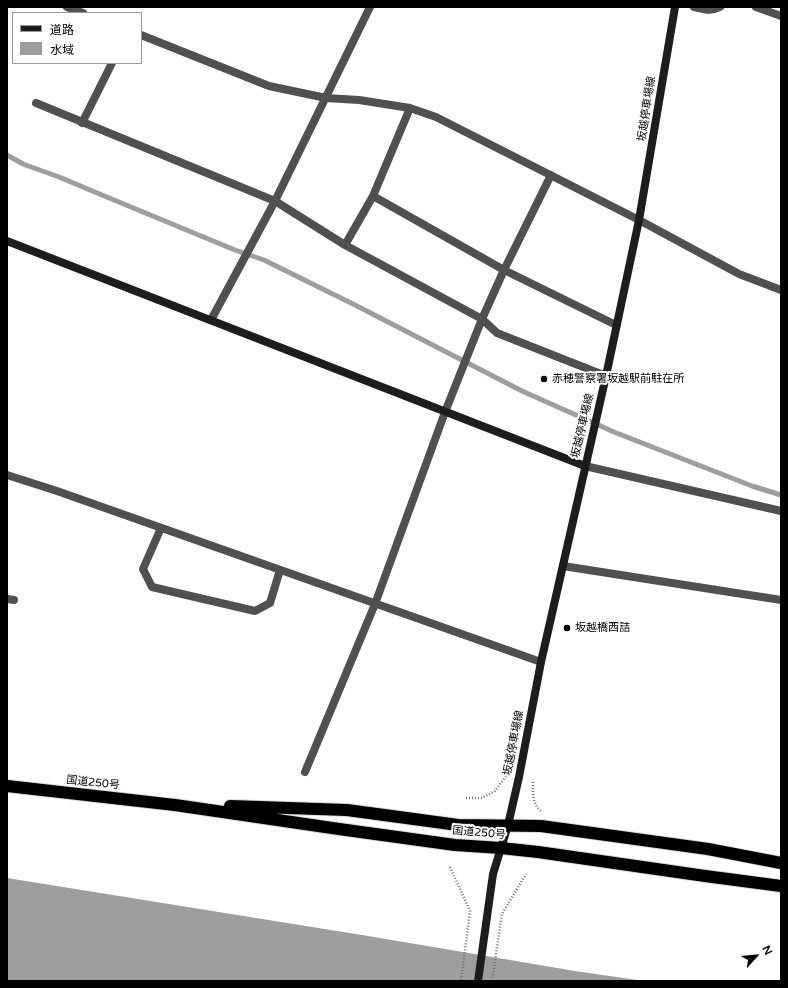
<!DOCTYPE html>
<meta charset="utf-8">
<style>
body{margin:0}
#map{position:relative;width:788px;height:988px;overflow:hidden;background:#fff;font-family:"Varela Round","Noto Sans JP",sans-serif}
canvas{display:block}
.frame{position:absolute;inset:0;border:8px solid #000;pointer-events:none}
.legend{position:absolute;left:12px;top:12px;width:130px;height:52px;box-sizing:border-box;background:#fff;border:1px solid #999;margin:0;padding:5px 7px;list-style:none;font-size:12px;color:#000}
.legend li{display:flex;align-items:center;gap:8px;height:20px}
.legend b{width:20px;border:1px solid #999}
.north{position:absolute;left:736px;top:936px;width:40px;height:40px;-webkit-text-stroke:3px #fff;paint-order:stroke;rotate:63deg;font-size:11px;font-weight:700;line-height:16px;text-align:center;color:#000}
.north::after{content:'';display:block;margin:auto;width:14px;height:18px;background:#000;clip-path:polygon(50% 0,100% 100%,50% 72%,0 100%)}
</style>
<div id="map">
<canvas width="788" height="988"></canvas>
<div class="frame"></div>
<ul class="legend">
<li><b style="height:5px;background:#1d1d1d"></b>道路</li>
<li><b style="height:11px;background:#9e9e9e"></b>水域</li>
</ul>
<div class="north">N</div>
</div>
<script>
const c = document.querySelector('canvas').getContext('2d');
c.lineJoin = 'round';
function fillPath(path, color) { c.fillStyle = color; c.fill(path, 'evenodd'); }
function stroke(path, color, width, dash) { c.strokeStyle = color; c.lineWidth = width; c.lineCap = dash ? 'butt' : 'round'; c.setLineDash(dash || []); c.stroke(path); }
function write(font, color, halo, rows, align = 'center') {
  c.font = font + ' "Varela Round","Noto Sans JP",sans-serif'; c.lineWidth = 4; c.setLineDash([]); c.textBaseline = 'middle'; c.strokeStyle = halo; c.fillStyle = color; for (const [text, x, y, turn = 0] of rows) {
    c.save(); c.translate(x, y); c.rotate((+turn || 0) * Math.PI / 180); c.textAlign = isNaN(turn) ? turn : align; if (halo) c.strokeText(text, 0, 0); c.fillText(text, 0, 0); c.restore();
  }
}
const water = new Path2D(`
 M7,878L362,935L575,971L644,981H7Z`);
const stream = new Path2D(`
 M7,155L23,164L59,177L114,200L235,250L264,260L355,305L522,391L614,432L752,486L781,495`);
const path = new Path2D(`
 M533,782C533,792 532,804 541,811
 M466,798H482L495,791L506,776
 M450,867L470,911L461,981
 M492,981L502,914L526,874`);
const street = new Path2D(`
 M67,7L83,13
 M694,7C705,9 710,12 720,7
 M756,7L781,16
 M141,35L269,86L326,98L359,100L410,108L436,117L639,220L739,274L781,290
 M36,103L275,201L211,320
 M82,123L112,63
 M551,175L504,270L482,319L497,333L606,376
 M373,196L504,270L616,325
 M345,245L373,196L410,108
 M585,466L781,511
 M7,475L57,491L541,662
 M161,528L143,569L152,587L255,611L270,603L280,570
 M563,566L781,600
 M7,599L14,600
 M305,772L375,604L445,412L482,319L345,245L275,201L370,7`);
const secondary = new Path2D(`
 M7,241L585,466
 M478,981L493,874L501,848L508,825L519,777L541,662L606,376L639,220L675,7`);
const highway = new Path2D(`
 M7,786L175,805L339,829L455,845L501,848L538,852L705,876L781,886
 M230,806L347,810L458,825L541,826L708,849L781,863`);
const markers = [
 [544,379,4,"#000"],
 [567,628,4,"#000"]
];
const streetNames = [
 ["坂越停車場線",647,109,-81],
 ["坂越停車場線",583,426,-77],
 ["坂越停車場線",514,743,-79],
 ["国道250号",93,783,6],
 ["国道250号",479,833,5]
];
const poiNames = [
 ["赤穂警察署坂越駅前駐在所",552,379],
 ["坂越橋西詰",575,628]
];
fillPath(water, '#9e9e9e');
stroke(stream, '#9e9e9e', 5);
stroke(highway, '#dbdbdb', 14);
stroke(path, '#727272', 2.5, [1, 2]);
stroke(street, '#505050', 8);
stroke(secondary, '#1d1d1d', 8);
stroke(highway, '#000', 12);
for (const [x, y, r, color] of markers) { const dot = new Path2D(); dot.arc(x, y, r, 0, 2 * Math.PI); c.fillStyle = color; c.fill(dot); stroke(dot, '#fff', 1.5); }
write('11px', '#000', '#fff', streetNames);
write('11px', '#000', '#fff', poiNames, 'left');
</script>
